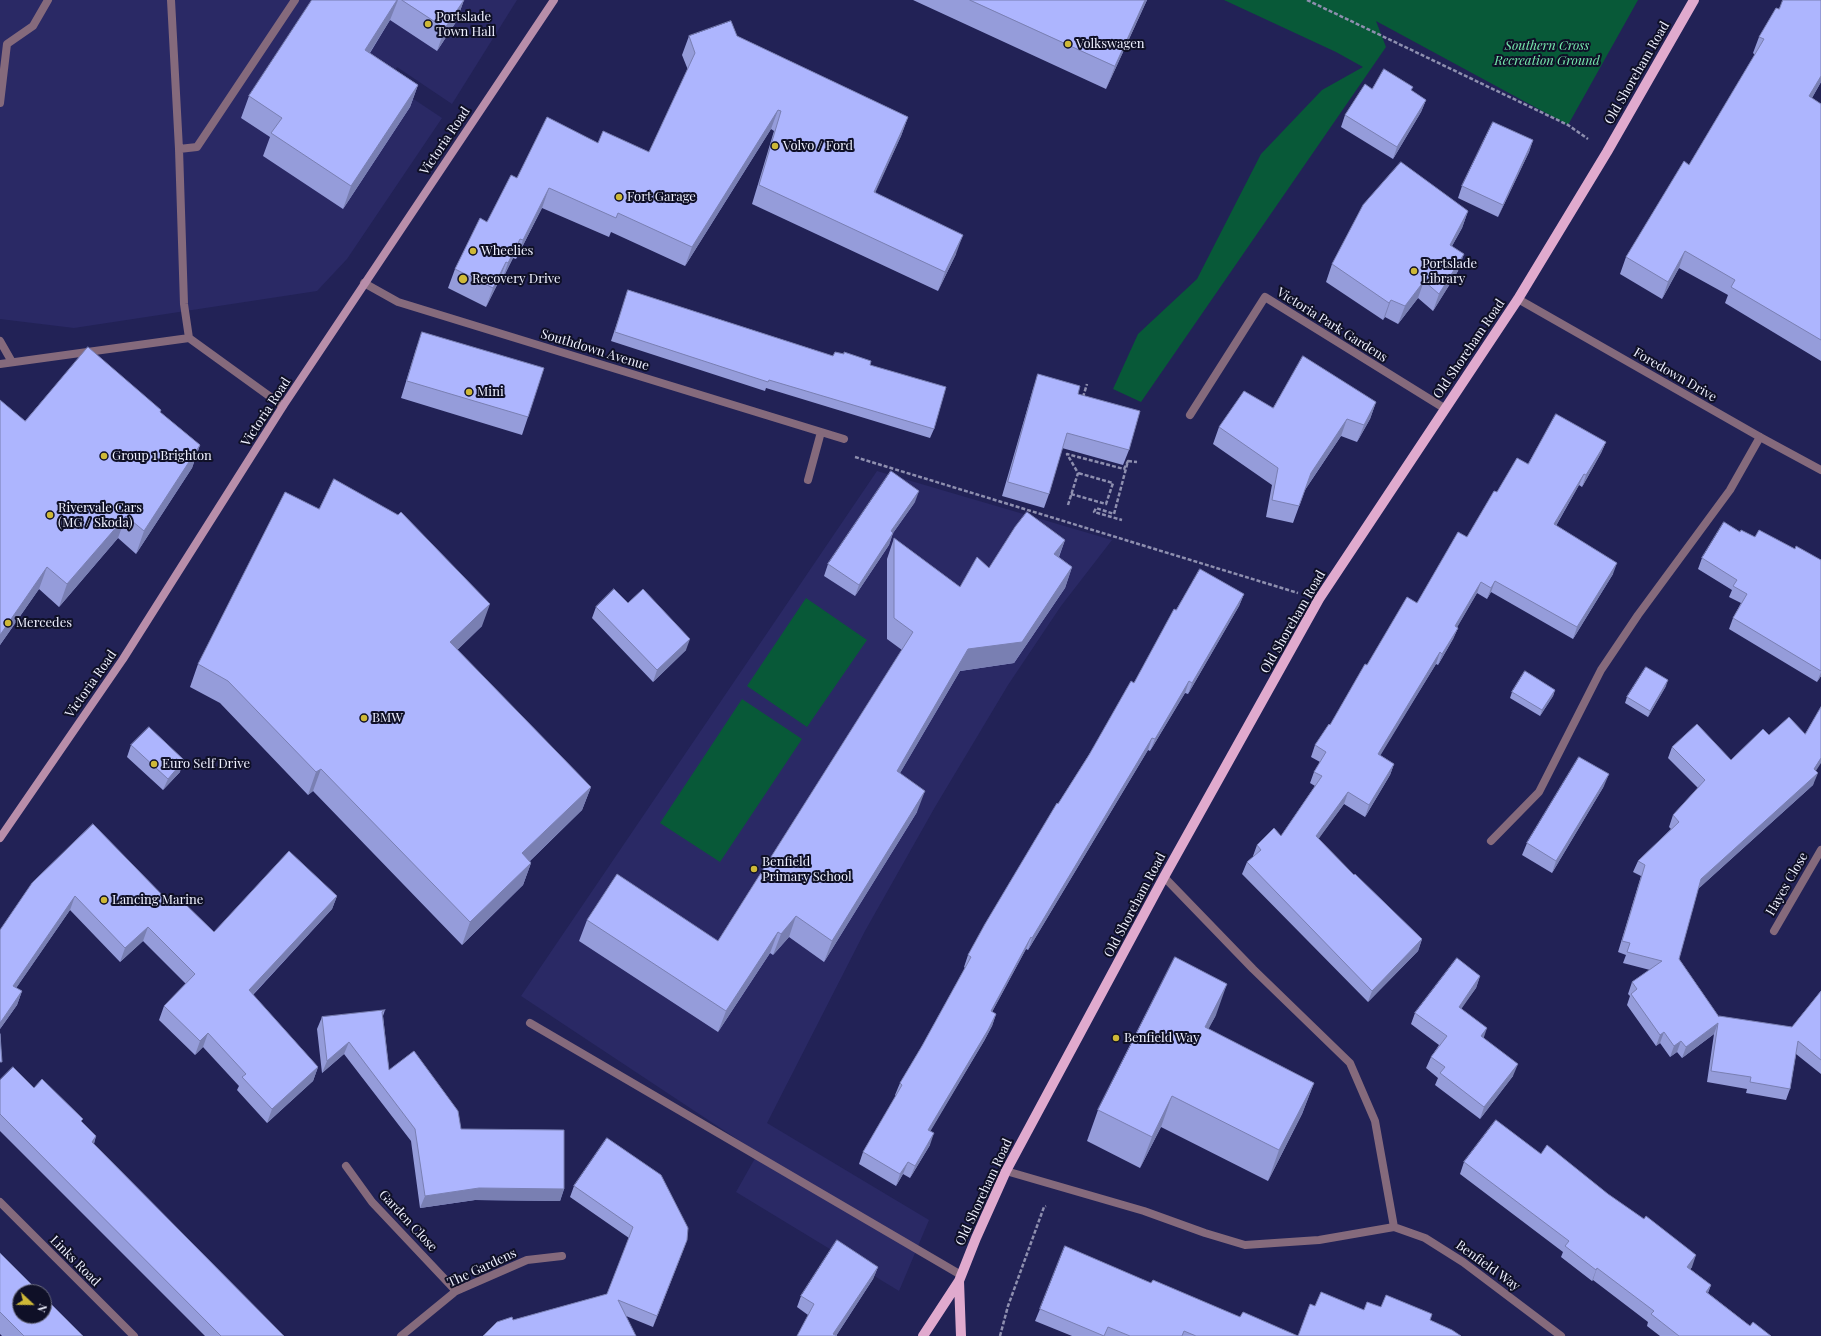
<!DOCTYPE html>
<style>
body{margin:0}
#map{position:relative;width:1821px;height:1336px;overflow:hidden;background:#222256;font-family:"Playfair Display",serif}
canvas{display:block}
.north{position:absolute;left:12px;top:1284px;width:40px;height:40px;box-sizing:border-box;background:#0f1027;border:1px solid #696a7d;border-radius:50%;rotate:112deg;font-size:11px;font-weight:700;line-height:16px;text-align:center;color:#eff1ff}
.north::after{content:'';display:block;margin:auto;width:14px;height:18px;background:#ceb837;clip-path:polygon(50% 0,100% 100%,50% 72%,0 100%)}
</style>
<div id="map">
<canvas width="1821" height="1336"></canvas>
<div class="north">N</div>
</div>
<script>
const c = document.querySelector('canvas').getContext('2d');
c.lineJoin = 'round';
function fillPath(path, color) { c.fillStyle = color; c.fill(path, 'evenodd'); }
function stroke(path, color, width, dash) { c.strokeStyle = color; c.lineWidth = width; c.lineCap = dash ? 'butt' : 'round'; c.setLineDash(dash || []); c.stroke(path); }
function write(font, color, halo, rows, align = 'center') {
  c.font = font + ' "Playfair Display",serif'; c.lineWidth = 4; c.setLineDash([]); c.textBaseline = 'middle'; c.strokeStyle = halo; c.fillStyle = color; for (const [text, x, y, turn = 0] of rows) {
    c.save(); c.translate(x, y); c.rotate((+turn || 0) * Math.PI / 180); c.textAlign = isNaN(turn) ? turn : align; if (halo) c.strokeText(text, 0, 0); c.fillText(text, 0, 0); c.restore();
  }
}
const built = new Path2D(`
 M0,0H517L452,104L397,67L388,82L442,118L347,259L317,291L74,328L0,319Z
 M877,471L1112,540L1061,606L1008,685L935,807L865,931L767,1123L929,1220L899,1291L736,1192L758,1153L521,996Z`);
const green = new Path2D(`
 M1224,0H1638L1568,125L1376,21L1386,47L1141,402L1113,389L1138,334L1197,279L1261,154L1322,90L1363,67L1336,52Z
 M806,598L867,640L807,727L747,686Z
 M742,699L802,739L720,862L660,823Z`);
const path = new Path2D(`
 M1307,0L1568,125L1588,139
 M1083,397L1087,384
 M855,457L1298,593
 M1128,461L1137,462
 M1071,494L1106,504L1113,483L1078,473
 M1068,505L1078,473L1067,454L1124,469L1128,461L1114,514L1096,508L1094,512L1122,520
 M1000,1336L1008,1306L1044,1207L1046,1206`);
const service = new Path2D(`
 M171,0L179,149L184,304L189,338
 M0,103L7,44L33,26L48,0
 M179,149L197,147L295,0
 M0,341L12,362
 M0,364L189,338L283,406
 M1491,841L1539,792L1601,670L1638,615L1730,490L1760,437
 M530,1023L961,1275`);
const minor = new Path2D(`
 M364,283L398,302L844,439
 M1518,299L1760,437L1821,470
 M1190,415L1265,297L1444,408
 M808,480L821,432
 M1164,877L1253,969L1350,1063L1375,1121L1394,1227
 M1774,931L1821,850
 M346,1166L372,1202L456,1291
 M1006,1171L1144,1211L1205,1233L1245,1245L1319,1240L1394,1227L1425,1238L1463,1262L1561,1336
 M0,1202L134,1336
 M401,1336L456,1291L527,1260L562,1256`);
const secondary = new Path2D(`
 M0,838L123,659L283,406L554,0`);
const primary = new Path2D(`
 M959,1281L961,1336
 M923,1336L959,1281L976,1238L1006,1171L1164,877L1319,599L1518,299L1607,152L1694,0`);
const wall = new Path2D(`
 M312,0H464L456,22L437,51L390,20L370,53L418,85L410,107L343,209L263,156L270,137L241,118L249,96Z
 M913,0H1147L1106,89Z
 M1821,0V82L1812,98L1821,104V361L1725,303L1728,295L1679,268L1662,299L1620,274L1626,257L1689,165L1755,55L1753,53L1759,37L1779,9Z
 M689,36H737L908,117L901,136L875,192L956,254L938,291L752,204L774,131L771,129L685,266L611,232L609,237L542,208L516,259L513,258L501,282L499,281L486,307L448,288L455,269L517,178L598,143L649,152L688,70L682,55Z
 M1372,89L1412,91L1426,100L1421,112L1393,159L1341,127L1345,115Z
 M1533,140L1529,152L1498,217L1458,198L1462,186Z
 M1468,211L1462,228L1452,246L1458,271L1433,311L1418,298L1398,324L1385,317L1383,320L1326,282L1332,264Z
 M628,290L833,356L870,365L934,429L930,438L766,388L765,391L611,341Z
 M422,332L528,417L522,435L401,398L416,349Z
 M1038,374L1078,394L1129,450L1123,465L1062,448L1049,494L1044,508L1002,496L1033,389Z
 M0,400L25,421L161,410L160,412L200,445L192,468L136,554L118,538L59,607L39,589L0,645Z
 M1376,402L1370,419L1357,442L1341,436L1305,490L1293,523L1266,517L1272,485L1213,444L1219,427L1273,408Z
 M1606,442L1601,453L1582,487L1579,485L1556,526L1613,574L1573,639L1491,592L1487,599L1477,593L1457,627L1458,628L1453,639L1438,665L1436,664L1380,755L1394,764L1390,775L1365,817L1344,804L1318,839L1354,875L1422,939L1418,951L1368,1002L1242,874L1247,862L1253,857V856L1257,845L1281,836L1315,786L1310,783L1314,772L1320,762L1311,757L1315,745L1330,725L1367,665L1417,603L1467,537L1497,492L1528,464Z
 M915,502L893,533L889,545L855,596L824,576L828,564Z
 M1740,532L1755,537L1795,549L1821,560V676L1817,682L1729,629L1733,618L1741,603L1729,597L1732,590L1698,569L1702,558Z
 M894,538L960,587L989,568L1065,540L1059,557L1072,567L1065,588L1014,663L960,671L900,773L917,812L824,962L789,937L773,955L770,953L718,1032L579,941L587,920L718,941L902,650L887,639V559Z
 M1244,594L1239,606L1188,694L1185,693L1150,751L1148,750L1028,950L1026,949L992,1012L996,1014L992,1026L984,1041L930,1131V1145L910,1178L903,1174L896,1186L859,1164L863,1152L896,1096L895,1095L900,1083L922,1046L965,968L964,967L968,955L1058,804L1134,683L1176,610Z
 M628,603L686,650L653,682L592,618L596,607Z
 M482,626L457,650L591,787L582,810L530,861L531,863L523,885L462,945L313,791L308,795L220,703L190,687L198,664Z
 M1666,686L1648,717L1625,703L1627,697Z
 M1555,690L1553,696L1540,716L1510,698L1512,692Z
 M1769,735L1816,771L1813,785L1698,889L1679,959L1719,1017L1792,1027L1821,991V1074L1796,1054L1790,1089L1786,1100L1746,1093L1747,1089L1707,1082L1714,1034L1682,1058L1677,1052L1670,1057L1660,1043L1656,1046L1627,1005L1630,996L1628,994L1632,982L1650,970L1623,963L1626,955L1618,952L1641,876L1633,872L1638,861L1671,829L1669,827L1673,815L1698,788L1668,758L1672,747L1731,760Z
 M131,745L180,772L163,790L127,757Z
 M1604,786L1552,873L1522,855L1527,843Z
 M32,883L171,904L214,932L337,896L332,909L253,995L318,1067L313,1081L267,1123L237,1090L239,1086L203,1047L195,1055L159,1020L164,1006L186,984L143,941L120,962L70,910L16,988L22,991L17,1005L0,1029Z
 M1480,976L1476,988L1461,1008L1513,1076L1480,1119L1435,1085L1438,1078L1426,1068L1431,1057L1439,1045L1411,1024L1415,1013Z
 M385,1010L383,1016L389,1070L461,1129L564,1189L560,1201L475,1200L420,1208L411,1141L344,1054L322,1073L317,1029L322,1017Z
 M1216,1015L1208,1029L1314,1083L1302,1114L1268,1181L1161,1127L1140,1168L1087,1141L1098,1110Z
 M0,1080L34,1088L82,1122L96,1136L94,1144L284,1336H205L0,1131Z
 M1464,1162L1692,1267L1690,1269L1711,1285L1708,1293L1750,1326L1771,1336H1660L1647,1326L1648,1322L1593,1280L1592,1281L1561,1257L1563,1252L1460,1174Z
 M574,1186L687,1240L653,1327L626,1316L513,1320L607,1294L629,1238L570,1197Z
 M0,1253L83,1336H2L0,1334Z
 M878,1267L873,1279L836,1336L808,1315L797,1307L801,1296Z
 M1151,1283L1240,1317L1298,1336L1315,1306L1364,1310L1381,1307L1430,1320L1461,1336H1072L1035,1321L1040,1309Z`);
const shadedWall = new Path2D(`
 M397,0H398L390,20L357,73L365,50Z
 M464,0L456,22L437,51L445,28Z
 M1145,0H1147L1106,89L1115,66Z
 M1821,76V82L1803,113L1809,96Z
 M418,85L410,107L343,209L351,186Z
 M1426,100L1421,112L1393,159L1397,147Z
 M778,110L771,129L685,266L692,247Z
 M908,117L901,136L867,211L874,192Z
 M1533,140L1529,152L1498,217L1503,205Z
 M549,188L542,208L516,259L523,240Z
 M1468,211L1462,228L1443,262L1450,245Z
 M963,235L956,254L938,291L945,272Z
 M520,239L513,258L501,282L508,263Z
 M1685,251L1679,268L1662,299L1668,282Z
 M1464,254L1458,271L1433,311L1439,294Z
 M506,262L499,281L486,307L493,288Z
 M1424,281L1418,298L1398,324L1405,306Z
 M1391,300L1385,317L1383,320L1389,303Z
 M1376,402L1370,419L1357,442L1364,425Z
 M1347,419L1341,436L1304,491L1311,473Z
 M1606,442L1601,453L1582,487L1586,475Z
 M200,445L192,468L136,554L144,531Z
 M1584,474L1579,485L1550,536L1554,524Z
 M919,491L915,502L886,543L891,531Z
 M126,516L118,538L59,607L67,584Z
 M893,533L889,545L855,596L859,585Z
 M1065,540L1057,561L1054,554Z
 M1617,563L1613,574L1573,639L1577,627Z
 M47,567L39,589L0,645V635Z
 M1072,567L1065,588L1014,663L960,671L889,792L897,771L968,649Z
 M1495,581L1491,592L1487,599L1491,588Z
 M1481,582L1477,593L1451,638L1455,626Z
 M1244,594L1239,606L1188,694L1192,683Z
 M490,604L482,626L442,665L450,642Z
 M1458,628L1453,639L1438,665L1442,654Z
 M690,639L686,650L653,682L657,670Z
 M1440,652L1436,664L1374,766L1378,754Z
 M1821,672V676L1817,682Z
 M1668,680L1666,686L1648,717L1650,711Z
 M1189,681L1185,693L1150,751L1155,739Z
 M1555,690L1553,696L1540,716L1542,710Z
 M1152,738L1148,750L1028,950L1032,938Z
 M1821,758V763L1810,780L1814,769Z
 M184,760L180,772L163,790L168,779Z
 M1394,764L1390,775L1365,817L1369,805Z
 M321,769L313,791L308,795L316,772Z
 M1818,773L1813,785L1697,890L1701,879Z
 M1609,774L1604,786L1552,873L1556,861Z
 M591,787L582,810L514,876L522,853Z
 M925,791L917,812L824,962L832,941Z
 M1348,792L1344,804L1312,848L1316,836Z
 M531,863L523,885L462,945L470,922Z
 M75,896L70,910L8,1000L13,986Z
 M337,896L332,909L244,1004L249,990Z
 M796,916L789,937L773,955L781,934Z
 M148,927L143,941L120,962L125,948Z
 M778,932L770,953L718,1032L726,1011Z
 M1031,937L1026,949L986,1023L991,1011Z
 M1422,939L1418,951L1368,1002L1372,991Z
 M1480,976L1476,988L1455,1018L1459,1007Z
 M1227,984L1216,1015L1193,1058L1205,1027Z
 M22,991L17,1005L0,1029V1023Z
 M996,1014L992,1026L984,1041L924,1142L928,1130Z
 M1718,1023L1714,1034L1682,1058L1686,1047Z
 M1487,1028L1483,1040L1481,1036Z
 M1664,1032L1660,1043L1656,1046L1660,1035Z
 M208,1033L203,1047L195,1055L200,1041Z
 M1681,1041L1677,1052L1670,1057L1674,1046Z
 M349,1042L344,1054L322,1073L327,1061Z
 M1518,1064L1513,1076L1480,1119L1484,1107Z
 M318,1067L313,1081L267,1123L272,1109Z
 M1314,1083L1302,1114L1268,1181L1279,1150Z
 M1172,1096L1161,1127L1140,1168L1152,1137Z
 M934,1133L930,1145L910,1178L915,1166Z
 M96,1136L92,1148V1142Z
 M908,1162L903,1174L896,1186L900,1174Z
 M479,1188L564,1189L560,1201L475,1200L420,1208L425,1196Z
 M687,1240L683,1251L653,1327L657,1316Z
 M1696,1255L1692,1267L1683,1279L1687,1267Z
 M878,1267L873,1279L836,1336L833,1334Z
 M1597,1268L1593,1280L1592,1281L1596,1270Z
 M1711,1285L1706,1297V1292Z`);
const building = new Path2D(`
 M312,0H397L365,50L418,85L351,186L271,133L282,118L249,96Z
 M402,0H464L445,28Z
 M970,0H1145L1115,66Z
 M1783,0H1821V76L1809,96L1821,104V340L1731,287L1735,280L1685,251L1668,282L1626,257L1684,161L1689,165L1764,39L1759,37L1776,8L1779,9Z
 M731,21L737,36L908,117L874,192L963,235L945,272L759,185L781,111L778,110L692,247L618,213L616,218L549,188L523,240L520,239L508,263L506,262L493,288L455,269L480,218L487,222L511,175L517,178L547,117L598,143L603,131L649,152L695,53L689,36Z
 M1384,69L1413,87L1411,90L1426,100L1397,147L1345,115L1365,84L1372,89Z
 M1493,122L1533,140L1503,205L1462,186Z
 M1401,162L1468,211L1450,245L1464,254L1439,294L1424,281L1405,306L1391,300L1389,303L1332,264L1363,205Z
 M628,290L833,356L835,352L844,354V352L871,361L870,365L946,387L934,429L769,380L768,382L615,332Z
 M422,332L544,368L528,417L407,381Z
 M88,347L161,410L160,412L200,445L144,531L126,516L67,584L47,567L0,635V400L25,421Z
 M1303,356L1376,402L1364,425L1347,419L1311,473L1299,506L1272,500L1278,468L1219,427L1244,391L1273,408Z
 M1038,374L1080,386L1078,394L1140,411L1129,450L1067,433L1049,494L1008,482Z
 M1556,414L1606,442L1586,475L1584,474L1554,524L1617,563L1577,627L1495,581L1491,588L1481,582L1455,626L1458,628L1442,654L1440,652L1378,754L1394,764L1369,805L1348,792L1316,836L1354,875L1355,874L1422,939L1372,991L1247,862L1261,850L1257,845L1274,828L1281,836L1322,776L1314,772L1326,752L1315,745L1329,724L1330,725L1365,664L1367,665L1407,597L1417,603L1458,532L1467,537L1494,491L1497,492L1517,458L1528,464Z
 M891,471L919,491L891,531L893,533L859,585L828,564Z
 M334,479L398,515L401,512L490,604L450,642L591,787L522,853L531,863L470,922L321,769L316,772L228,681L198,664L285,492L319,509Z
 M1027,512L1065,540L1054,554L1072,567L1022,642L968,649L897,771L925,791L832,941L796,916L781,934L778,932L726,1011L587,920L617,874L718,941L913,632L894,618V538L960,587L977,557L989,568L1015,527Z
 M1724,522L1740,532L1741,530L1755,537L1759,530L1795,549L1796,546L1821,560V671L1733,618L1747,594L1733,586L1737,580L1702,558Z
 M1200,569L1244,594L1192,683L1189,681L1155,739L1152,738L1032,938L1031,937L991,1011L996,1014L988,1030L928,1130L934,1133L915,1166L908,1162L900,1174L863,1152L902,1085L900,1083L922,1046L971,957L968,955L985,924L1057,803L1058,804L1089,755L1131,681L1134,683L1174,609L1176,610Z
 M614,589L628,603L643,589L690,639L657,670L596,607Z
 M1646,667L1668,680L1650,711L1627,697Z
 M1525,671L1555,690L1542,710L1512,692Z
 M1821,707V758L1814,769L1818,773L1701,879L1679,959L1719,1017V1016L1792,1027L1821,991V1060L1798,1041L1790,1089L1750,1082L1751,1077L1711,1071L1718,1023L1686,1047L1681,1041L1674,1046L1664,1032L1660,1035L1631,994L1637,989L1632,982L1662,961L1627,952L1630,943L1622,941L1645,865L1638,861L1679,822L1673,815L1705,780L1672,747L1697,724L1731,760L1763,729L1769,735L1789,717L1805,734Z
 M149,727L184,760L168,779L131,745Z
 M1579,757L1609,774L1556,861L1527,843Z
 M93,824L171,904L178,897L214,932L289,851L337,896L249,990L318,1067L272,1109L242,1077L246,1074L208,1033L200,1041L164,1006L195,974L148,927L125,948L75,896L13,986L22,991L0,1023V930L32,883Z
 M1175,957L1227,984L1205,1027L1314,1083L1279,1150L1172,1096L1152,1137L1098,1110Z
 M1457,958L1480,976L1459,1007L1487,1028L1481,1036L1518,1064L1484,1107L1440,1073L1445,1067L1431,1057L1447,1036L1415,1013Z
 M385,1010L382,1012L389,1070L414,1051L458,1111L461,1129L564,1130V1189L479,1188L425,1196L415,1129L349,1042L327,1061L322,1017Z
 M0,1034L2,1062H0Z
 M13,1067L34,1088L42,1079L83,1119L81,1121L96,1136L92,1142L284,1336H221L0,1114V1080Z
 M1496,1120L1541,1154L1547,1145L1608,1194L1644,1219L1646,1216L1696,1255L1687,1267L1711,1285L1706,1292L1750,1326L1753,1322L1771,1336H1679L1651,1314L1654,1311L1597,1268L1596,1270L1565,1246L1569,1241L1464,1162Z
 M607,1138L661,1175L688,1228L687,1240L657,1316L618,1300L636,1336H483L497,1322L512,1317L513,1320L607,1294L633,1227L574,1186Z
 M837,1240L878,1267L833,1334L837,1336H797L814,1304L801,1296Z
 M1065,1246L1151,1283L1153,1280L1240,1317L1243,1312L1298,1336L1310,1304L1315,1306L1321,1292L1364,1310L1367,1302L1381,1307L1386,1295L1432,1314L1430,1320L1452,1330L1461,1336H1196L1184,1331L1182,1336H1130L1108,1327L1104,1336L1040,1309Z
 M0,1253L39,1292H20V1316H44V1297L83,1336H24L0,1312Z`);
const markers = [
 [428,24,4,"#ceb837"],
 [1068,44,4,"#ceb837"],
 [775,146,4,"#ceb837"],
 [619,197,4,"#ceb837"],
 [473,251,4,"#ceb837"],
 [1414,271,4,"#ceb837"],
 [463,279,5,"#ceb837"],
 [469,392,4,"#ceb837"],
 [104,456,4,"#ceb837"],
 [50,515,4,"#ceb837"],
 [8,623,4,"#ceb837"],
 [364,718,4,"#ceb837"],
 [154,764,4,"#ceb837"],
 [754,869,4,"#ceb837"],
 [104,900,4,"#ceb837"],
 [1116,1038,4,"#ceb837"]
];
const poiNames = [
 ["Portslade",436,17],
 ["Town Hall",436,32],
 ["Volkswagen",1076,44],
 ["Volvo / Ford",783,146],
 ["Fort Garage",627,197],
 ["Wheelies",481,251],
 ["Portslade",1422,264],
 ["Library",1422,279],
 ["Recovery Drive",472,279],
 ["Mini",477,392],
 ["Group 1 Brighton",112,456],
 ["Rivervale Cars",58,508],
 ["(MG / Skoda)",58,523],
 ["Mercedes",16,623],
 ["BMW",372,718],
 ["Euro Self Drive",162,764],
 ["Benfield",762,862],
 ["Primary School",762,877],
 ["Lancing Marine",112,900],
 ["Benfield Way",1124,1038]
];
const parkNames = [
 ["Southern Cross",1547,46],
 ["Recreation Ground",1547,61]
];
const streetNames = [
 ["Old Shoreham Road",1637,73,-60],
 ["Victoria Road",445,141,-56],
 ["Victoria Park Gardens",1332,325,32],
 ["Old Shoreham Road",1469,349,-56],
 ["Southdown Avenue",595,350,17],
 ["Foredown Drive",1675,375,30],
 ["Victoria Road",266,412,-57],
 ["Old Shoreham Road",1293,622,-60],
 ["Victoria Road",91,684,-55],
 ["Hayes Close",1787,884,-60],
 ["Old Shoreham Road",1135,905,-62],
 ["Old Shoreham Road",984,1192,-65],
 ["Garden Close",408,1221,47],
 ["Links Road",75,1261,45],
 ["Benfield Way",1488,1266,36],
 ["The Gardens",482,1268,-25]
];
fillPath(built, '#2a2965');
fillPath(green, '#085938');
stroke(path, '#8e8faf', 2.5, [4, 2]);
stroke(service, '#856a7c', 8);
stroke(minor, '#856a7c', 8);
stroke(secondary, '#b88eaa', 8);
stroke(primary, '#e0aace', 10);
fillPath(wall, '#959cda');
fillPath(shadedWall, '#797fb2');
fillPath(building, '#adb5fe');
stroke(building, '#797fb2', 1);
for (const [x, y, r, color] of markers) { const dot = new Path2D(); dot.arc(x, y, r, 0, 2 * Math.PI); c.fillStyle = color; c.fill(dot); stroke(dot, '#0f1027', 1.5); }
write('13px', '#eff1ff', '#0f1027', poiNames, 'left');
write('italic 13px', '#77e9ae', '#0f1027', parkNames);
write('13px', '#eff1ff', '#0f1027', streetNames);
</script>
